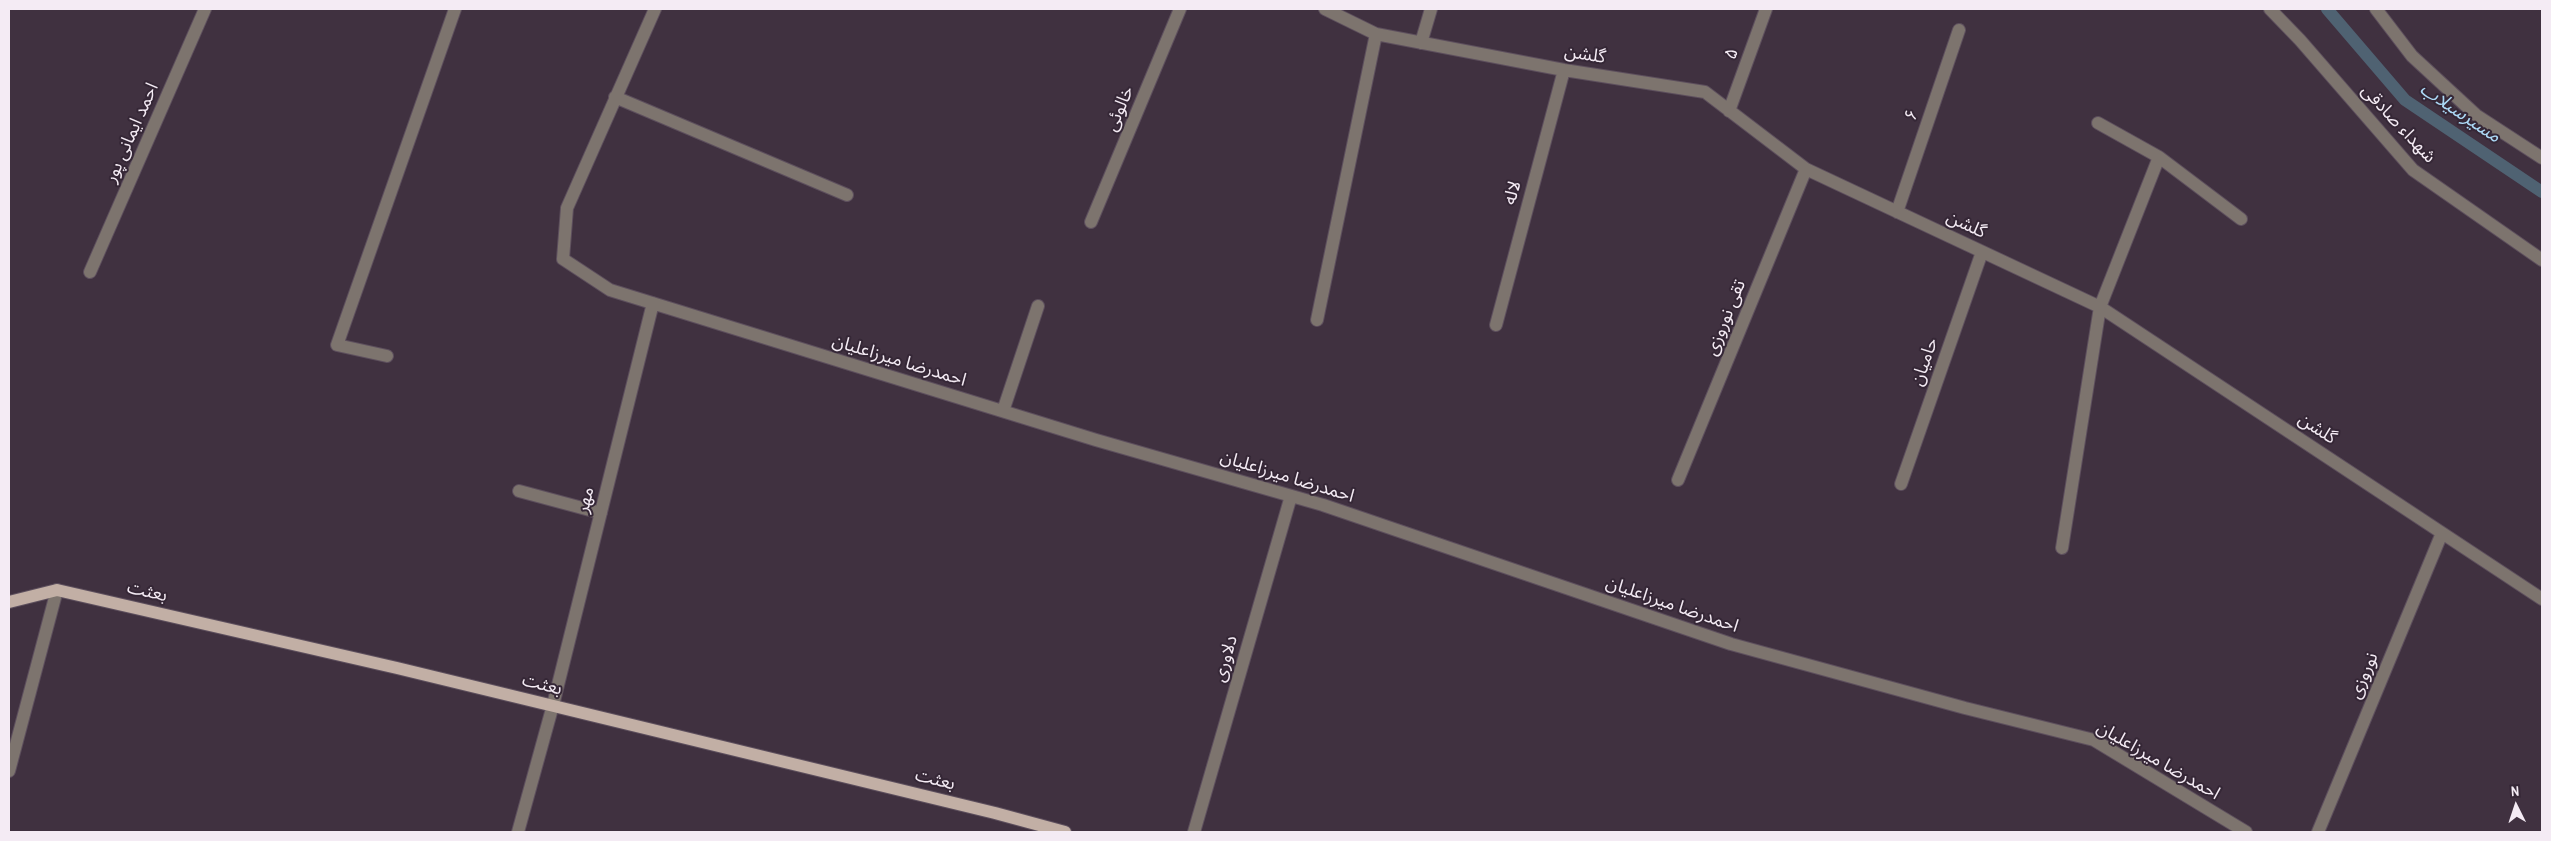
<!DOCTYPE html>
<meta charset="utf-8">
<style>
body{margin:0}
#map{position:relative;width:2551px;height:841px;overflow:hidden;background:#403140;font-family:"Archivo Narrow",sans-serif}
canvas{display:block}
.frame{position:absolute;inset:0;border:10px solid #f4ebf4;pointer-events:none}
.north{position:absolute;left:2491px;top:781px;width:50px;height:50px;-webkit-text-stroke:4px #352736;paint-order:stroke;rotate:356deg;font-size:14px;font-weight:700;line-height:20px;text-align:center;color:#f4ebf4}
.north::after{content:'';display:block;margin:auto;width:18px;height:22px;background:#f4ebf4;clip-path:polygon(50% 0,100% 100%,50% 72%,0 100%)}
</style>
<div id="map">
<canvas width="2551" height="841"></canvas>
<div class="frame"></div>
<div class="north">N</div>
</div>
<script>
const c = document.querySelector('canvas').getContext('2d');
c.lineJoin = 'round';
function stroke(path, color, width, dash) { c.strokeStyle = color; c.lineWidth = width; c.lineCap = dash ? 'butt' : 'round'; c.setLineDash(dash || []); c.stroke(path); }
function write(font, color, halo, rows, align = 'center') {
  c.font = font + ' "Archivo Narrow","Noto Sans Arabic",sans-serif'; c.lineWidth = 4; c.setLineDash([]); c.textBaseline = 'middle'; c.strokeStyle = halo; c.fillStyle = color; for (const [text, x, y, turn = 0] of rows) {
    c.save(); c.translate(x, y); c.rotate((+turn || 0) * Math.PI / 180); c.textAlign = isNaN(turn) ? turn : align; if (halo) c.strokeText(text, 0, 0); c.fillText(text, 0, 0); c.restore();
  }
}
const stream = new Path2D(`
 M2327,9L2405,100L2542,192`);
const minor = new Path2D(`
 M655,9L567,208L563,259L610,290L1096,440L1323,505L1731,644L1965,708L2094,740L2246,832
 M1325,9L1376,34L1564,70L1705,92L1806,169L2100,307L2542,599
 M2270,9L2300,40L2413,170L2542,260
 M2376,9L2412,56L2476,115L2542,158
 M1421,43L1431,9
 M615,97L847,195
 M1729,111L1766,9
 M2098,123L2159,157L2241,219
 M1897,212L1959,30
 M1091,222L1180,9
 M90,272L205,9
 M1317,320L1376,34
 M1496,325L1564,70
 M387,356L337,345L455,9
 M1003,411L1038,306
 M1678,480L1806,169
 M1901,484L1982,252
 M519,491L601,513
 M2062,548L2100,307L2159,157
 M9,771L57,590
 M518,832L553,705L653,303
 M1194,832L1291,496
 M2318,832L2442,533`);
const major = new Path2D(`
 M9,602L57,590L397,668L995,813L1065,832`);
const streetNames = [
 ["۵",1732,54,-70],
 ["گلشن",1585,55,9],
 ["خالوئی",1120,109,-67],
 ["۶",1912,115,-71],
 ["شهداء صادقی",2398,124,47],
 ["احمد ایمانی پور",132,133,-66],
 ["لاله",1513,193,-75],
 ["گلشن",1966,225,25],
 ["تقی نوروزی",1726,318,-68],
 ["احمدرضا میرزاعلیان",899,361,17],
 ["حامیان",1925,362,-71],
 ["گلشن",2317,429,33],
 ["احمدرضا میرزاعلیان",1287,477,17],
 ["مهر",586,500,-76],
 ["بعثت",147,592,13],
 ["احمدرضا میرزاعلیان",1672,605,19],
 ["دلاوری",1226,659,-74],
 ["نوروزی",2364,676,-67],
 ["بعثت",542,685,14],
 ["احمدرضا میرزاعلیان",2158,761,30],
 ["بعثت",935,780,14]
];
const waterNames = [
 ["مسیرسیلاب",2460,113,34]
];
stroke(stream, '#4f6272', 12);
stroke(minor, '#5d4f5d', 14);
stroke(major, '#5d4f5d', 14);
stroke(minor, '#7d746e', 12);
stroke(major, '#c2afa5', 12);
write('18px', '#f4ebf4', '#352736', streetNames);
write('italic 19px', '#acd8f5', '#352736', waterNames);
</script>
